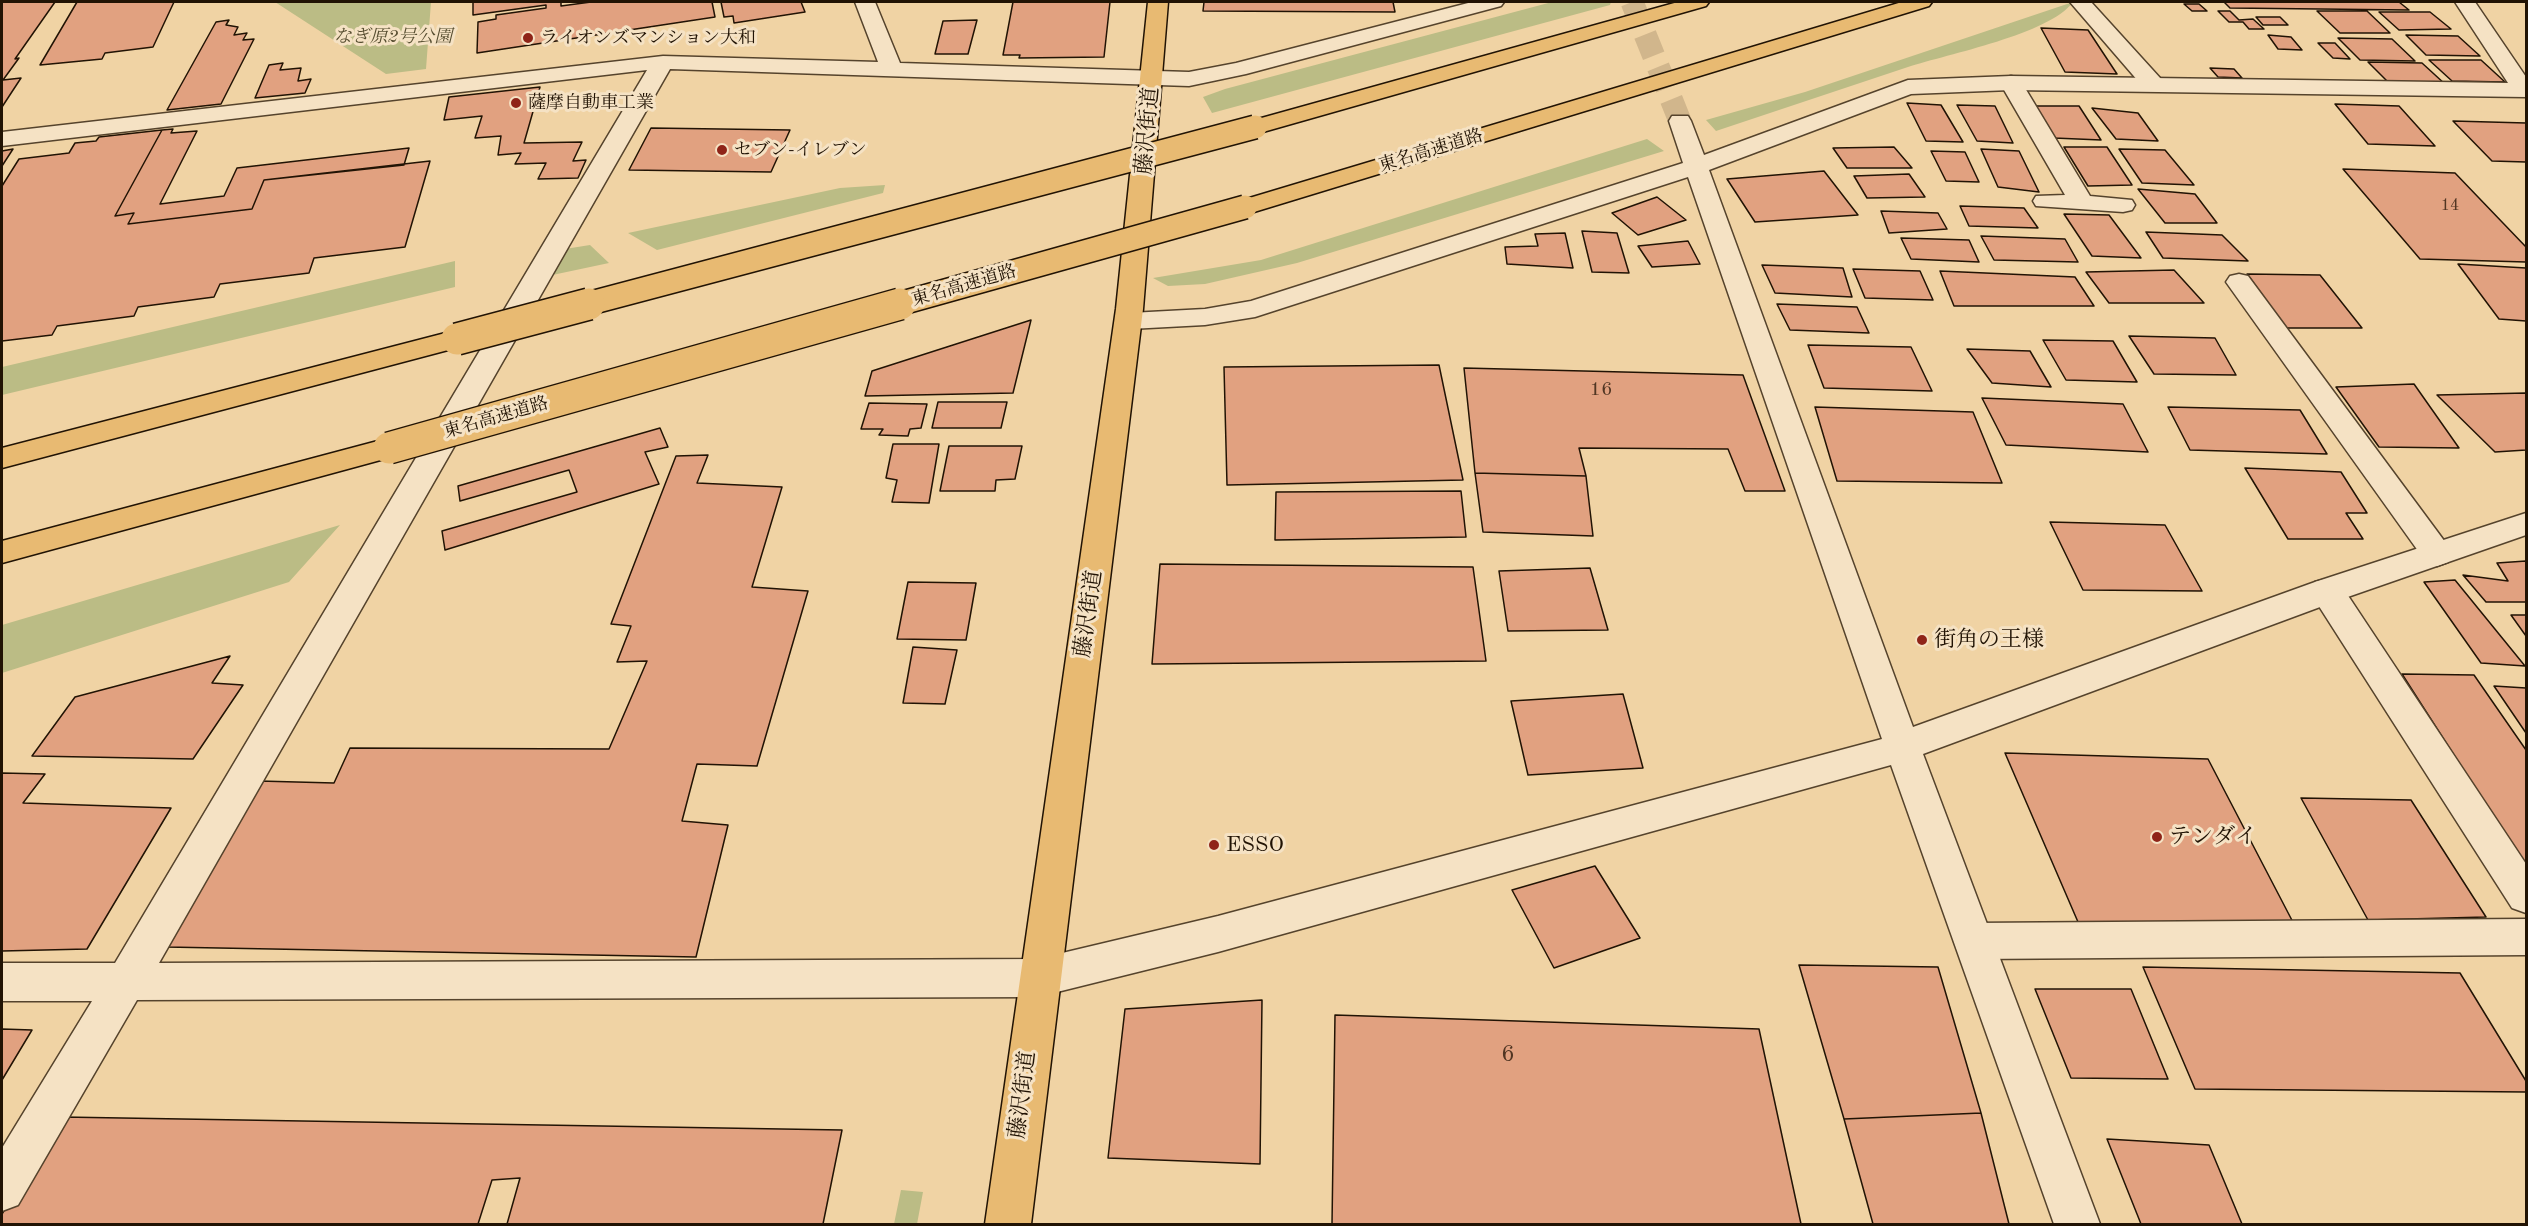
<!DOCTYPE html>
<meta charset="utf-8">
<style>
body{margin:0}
#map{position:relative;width:2528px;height:1226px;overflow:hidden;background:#f0d3a4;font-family:"Old Standard TT",serif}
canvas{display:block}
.frame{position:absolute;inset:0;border:3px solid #211304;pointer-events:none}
</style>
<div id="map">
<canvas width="2528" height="1226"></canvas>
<div class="frame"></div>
</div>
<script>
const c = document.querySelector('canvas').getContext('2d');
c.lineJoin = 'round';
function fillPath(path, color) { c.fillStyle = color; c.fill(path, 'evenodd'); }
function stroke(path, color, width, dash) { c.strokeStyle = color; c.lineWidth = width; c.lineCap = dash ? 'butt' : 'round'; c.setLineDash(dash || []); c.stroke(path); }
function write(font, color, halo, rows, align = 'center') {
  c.font = font + ' "Old Standard TT","Noto Serif JP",serif'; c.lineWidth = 6; c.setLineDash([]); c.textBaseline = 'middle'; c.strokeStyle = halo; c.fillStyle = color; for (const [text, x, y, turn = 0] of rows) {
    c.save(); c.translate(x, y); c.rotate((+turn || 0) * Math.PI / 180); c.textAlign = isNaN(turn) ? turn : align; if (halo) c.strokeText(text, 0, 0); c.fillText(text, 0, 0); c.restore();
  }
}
const green = new Path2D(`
 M275,2H431L426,69L386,74Z
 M1552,2H1611L1610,5L1212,113L1203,97L1225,89Z
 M2073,2C2050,34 1948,54 1908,67C1844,88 1780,110 1716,131L1706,120L1805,92Z
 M1647,139L1664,151L1297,263L1205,284L1168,286L1153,278L1261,260Z
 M885,185L883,193L657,250L628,233L840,188Z
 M590,245L609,263L543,277L565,249Z
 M455,261V287L2,395V367Z
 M340,525L289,582L2,673V625Z
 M901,1190L923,1192L917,1224H894Z`);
const building = new Path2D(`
 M2,2H55L15,59L19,58L3,80L21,78L2,107Z
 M77,2H174L153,47L105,53L102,59L40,65Z
 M473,2H564H561V6L591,2H712L715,17L477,53L478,22L496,19V15L546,8V5L473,15Z
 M721,2H801L805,12L734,23L733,16L724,17Z
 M1013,2H1110L1104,57L1019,58L1020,55H1003Z
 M1204,2H1393L1395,12L1203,11Z
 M2224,2H2399L2409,10L2230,8Z
 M2184,4H2199L2207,11H2192Z
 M2218,11H2230L2239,20L2253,19L2264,29H2249L2243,22H2229Z
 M2317,11H2367L2390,33H2340Z
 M2379,12H2430L2451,29L2399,30Z
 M2256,17H2280L2288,25H2263Z
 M229,20L226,25L238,27L234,35L247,33L243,40L254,39L221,104L167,110L216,22Z
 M977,20L968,54H935L943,21Z
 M2041,28L2088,30L2117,74L2065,72Z
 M2268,35L2291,37L2302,50L2278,49Z
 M2406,35L2458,36L2480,56L2426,55Z
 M2338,38L2392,39L2415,61L2360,60Z
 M2318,43H2335L2350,59L2333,58Z
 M2429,60H2481L2505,82L2452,81Z
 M2368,62L2422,63L2446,85L2390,84Z
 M283,63L280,70L301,68L298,81L311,79L305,93L255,98L269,65Z
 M2210,68L2234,69L2242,78L2218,77Z
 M540,87L524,143L582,142L573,161L586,160L578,178L538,179L546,163L515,164L521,153L498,155L501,136L475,138L482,116L444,120L449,97Z
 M1907,103L1941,105L1963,142L1926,141Z
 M2335,104L2399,106L2435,146L2368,144Z
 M1957,105L1995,106L2013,143L1977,141Z
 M2035,106H2079L2101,140L2054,138Z
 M2092,108L2138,113L2158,141L2116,139Z
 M2453,121L2526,123V162L2492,161Z
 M651,128L790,130L771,172L629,170Z
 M173,129L171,133L197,131L160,204L224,196L237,168L409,148L404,165L264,180L252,209L128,224L134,213L115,216L162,130Z
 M162,130L115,216L134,213L128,224L252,209L264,180L430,161L405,247L314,258L309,273L220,284L214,297L138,307L134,316L57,326L52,335L2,341V186L19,159L69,153L75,143L96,141L99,137Z
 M1894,147L1912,168H1847L1833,148Z
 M2064,147H2107L2132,185L2088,186Z
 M13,149L2,166V151Z
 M1981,149L2019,151L2039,192L1998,187Z
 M2119,149L2165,150L2194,185L2142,183Z
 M1931,151L1965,152L1979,182L1946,181Z
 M2343,169L2455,173L2526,247V262L2420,259Z
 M1824,171L1858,215L1755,222L1727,179Z
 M1909,174L1925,197L1867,198L1854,176Z
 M2138,189L2195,194L2217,223H2165Z
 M1657,197L1686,220L1638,235L1612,213Z
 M1960,206L2024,208L2038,228L1969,226Z
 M1881,211L1938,213L1947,229L1889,233Z
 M2064,214L2109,215L2141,258L2092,256Z
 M1582,231L1617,233L1629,273L1592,272Z
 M2146,232L2222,235L2248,261L2163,258Z
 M1565,233L1573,268L1507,264L1505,247L1538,246L1535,234Z
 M1981,236L2065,239L2078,262L1994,260Z
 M1901,238L1969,240L1979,262L1911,259Z
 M1688,241L1700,264L1652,267L1638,246Z
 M2458,264L2526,268V321L2499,319Z
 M1762,265L1843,268L1852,297L1775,293Z
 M1853,269L1920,271L1933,300L1865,298Z
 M2174,270L2204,303H2109L2086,272Z
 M1940,271L2075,277L2094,306H1954Z
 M2247,274L2320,275L2362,328H2286Z
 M1777,304L1857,307L1869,333L1790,330Z
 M1031,320L1013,393L865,396L872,371Z
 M2129,336L2215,338L2236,375L2154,374Z
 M2043,340L2113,341L2137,382L2066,380Z
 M1808,345L1911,347L1932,391L1824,388Z
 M1967,349L2030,351L2051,387L1992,383Z
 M1439,365L1463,480L1227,485L1224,367Z
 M1464,368L1743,375L1785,491H1745L1728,449L1579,448L1586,476L1475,473Z
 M2414,384L2459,448L2379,447L2336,387Z
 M2526,393V450L2495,452L2437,395Z
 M1982,398L2123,404L2148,452L2006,445Z
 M938,402H1007L1001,428H932Z
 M869,403L927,404L921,428L910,429L908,436L879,435L883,429H861Z
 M1815,407L1973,412L2002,483L1837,481Z
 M2168,407L2300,410L2327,454L2190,450Z
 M660,428L668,447L645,452L659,484L445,550L442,531L577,492L569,470L460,501L458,486Z
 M893,444H939L929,503L892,502L897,480L886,478Z
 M949,446H1022L1015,479L996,480L995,491H940Z
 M708,455L697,483L782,487L752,587L808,591L757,766L697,764L682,821L728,825L696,957L166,947L259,781L334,783L350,748L609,749L647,661L617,662L631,626L611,624L676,456Z
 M2245,468L2341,472L2367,513H2346L2363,539H2288Z
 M1475,473L1586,476L1593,536L1483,532Z
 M1461,491L1466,537L1275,540L1276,492Z
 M2050,522L2165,525L2202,591L2083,590Z
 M2526,561V602H2486L2463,575L2508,581L2497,563Z
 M1160,564L1473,567L1486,661L1152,664Z
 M1590,568L1608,630L1508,631L1499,571Z
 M2455,580L2525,666L2481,663L2424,582Z
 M908,582L976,583L966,640L897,639Z
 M2511,615H2526V636Z
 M913,647L957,650L945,704L903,703Z
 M230,656L212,683L243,685L193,759L32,756L75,697Z
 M2402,674L2474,675L2526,750V868Z
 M2494,686L2526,688V733Z
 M1623,694L1643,768L1528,775L1511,701Z
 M2005,753L2208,759L2296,928L2078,922Z
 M2,773L45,774L23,803L171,808L87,949L2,951Z
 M2301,798L2411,800L2486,917L2368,920Z
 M1595,866L1640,938L1554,968L1512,890Z
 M1799,965L1938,967L1981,1113L1844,1119Z
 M2143,967L2460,973L2526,1081V1092L2195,1089Z
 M2035,989H2131L2168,1079L2071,1078Z
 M1262,1000L1260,1164L1108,1158L1125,1009Z
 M1335,1015L1759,1029L1801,1224H1332Z
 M2,1029L32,1030L2,1080Z
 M1981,1113L2009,1224H1873L1844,1119Z
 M62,1117L842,1130L823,1224H507L520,1178L492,1180L478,1224H2V1214Z
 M2107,1139L2209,1145L2242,1224H2141Z`);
const streetTunnel = new Path2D(`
 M1632,2L1680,121`);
const lane = new Path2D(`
 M2070,2H2091L2161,79L2164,84L2161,89H2145Z
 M2011,76L2019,78L2022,83L2090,196L2132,200L2135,205L2132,210L2123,212L2036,206L2033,201L2036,196L2065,195L2000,83L2003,78Z
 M2239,274L2248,276L2448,546L2453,554L2448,562L2437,566L2426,562L2226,282L2230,276Z
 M2327,579L2339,582L2526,864V913L2512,908L2315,600L2311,591L2315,582Z
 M2526,919V955L1974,959L1960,954L1954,941L1960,928L1974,923Z`);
const street = new Path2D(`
 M855,2H875L900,63L1189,72L1236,63L1472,2H1504L1501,6L1246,74L1189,86L670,69L159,963L1037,959L1218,916L1882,739L1688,177L1255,317L1205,325L1130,329L1120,327L1117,321L1120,315L1130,313L1205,309L1251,301L1683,163L1669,121L1672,116H1688L1691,121L1704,155L1908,80L2011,76L2508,83L2455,2H2475L2526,77V97L2011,90L1911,94L1709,170L1913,727L2315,582L2526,513V535L2339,600L1923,754L2100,1224H2054L1891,765L1218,952L1037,997L137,1000L18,1205L2,1211V1148L92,1001H2V963H115L647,70L2,146V132L663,56L878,62Z`);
const highway = new Path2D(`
 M1148,2H1168L1143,309L1031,1224H985L1116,309Z
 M1678,2H1709L1706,6L1263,132H1247L1244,127L1247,122Z
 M1902,2H1932L1929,6L1254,212L1245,214L1236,212L1233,207L1236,202Z
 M457,330L467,333L471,339L467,345L2,468V448Z
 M389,438L399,441L404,448L399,455L2,563V541Z`);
const highwayBridgeFar1 = new Path2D(`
 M583,305L1255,127
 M895,305L1245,207`);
const highwayBridge = new Path2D(`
 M457,339L589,304
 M389,448L900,304`);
const markers = [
 [528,38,6,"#8f2418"],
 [516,103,6,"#8f2418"],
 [722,150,6,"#8f2418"],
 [1922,640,6,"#8f2418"],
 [2157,837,6,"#8f2418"],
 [1214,845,6,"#8f2418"]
];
const farNumbernames = [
 ["14",2450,206]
];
const farParknames = [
 ["なぎ原2号公園",393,37]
];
const farPoinames = [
 ["ライオンズマンション大和",540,38],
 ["薩摩自動車工業",528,103],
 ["セブン-イレブン",734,150]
];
const farStreetnames = [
 ["東名高速道路",1431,151,-17],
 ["東名高速道路",964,286,-16],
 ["東名高速道路",496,418,-16]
];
const numberNames = [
 ["16",1601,390]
];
const streetNames = [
 ["藤沢街道",1148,131,-85],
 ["藤沢街道",1089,614,-82],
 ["藤沢街道",1023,1095,-83]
];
const poiNames = [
 ["街角の王様",1934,640],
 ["テンダイ",2169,837],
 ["ESSO",1226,845]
];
const nearNumbernames = [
 ["6",1508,1055]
];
fillPath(green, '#bbbc85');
fillPath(building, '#e1a180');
stroke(building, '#211304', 1.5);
stroke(streetTunnel, '#d1b68c', 23, [23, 12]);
stroke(lane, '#55432c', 3);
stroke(street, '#55432c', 3);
stroke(highway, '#211304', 3);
fillPath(lane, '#f5e2c4');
fillPath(street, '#f5e2c4');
fillPath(highway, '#e8ba72');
stroke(highwayBridgeFar1, '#211304', 26, []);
stroke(highwayBridge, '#211304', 34, []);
stroke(highwayBridgeFar1, '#e8ba72', 23);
stroke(highwayBridge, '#e8ba72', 31);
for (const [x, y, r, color] of markers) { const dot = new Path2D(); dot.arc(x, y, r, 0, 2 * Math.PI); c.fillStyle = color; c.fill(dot); stroke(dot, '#f5e2c4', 2); }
write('16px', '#513623', null, farNumbernames);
write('italic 18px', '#574e31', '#f5e2c4', farParknames);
write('18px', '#211304', '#f5e2c4', farPoinames, 'left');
write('18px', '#211304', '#f5e2c4', farStreetnames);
write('20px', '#513623', null, numberNames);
write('22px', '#211304', '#f5e2c4', streetNames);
write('22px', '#211304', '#f5e2c4', poiNames, 'left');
write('24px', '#513623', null, nearNumbernames);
</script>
